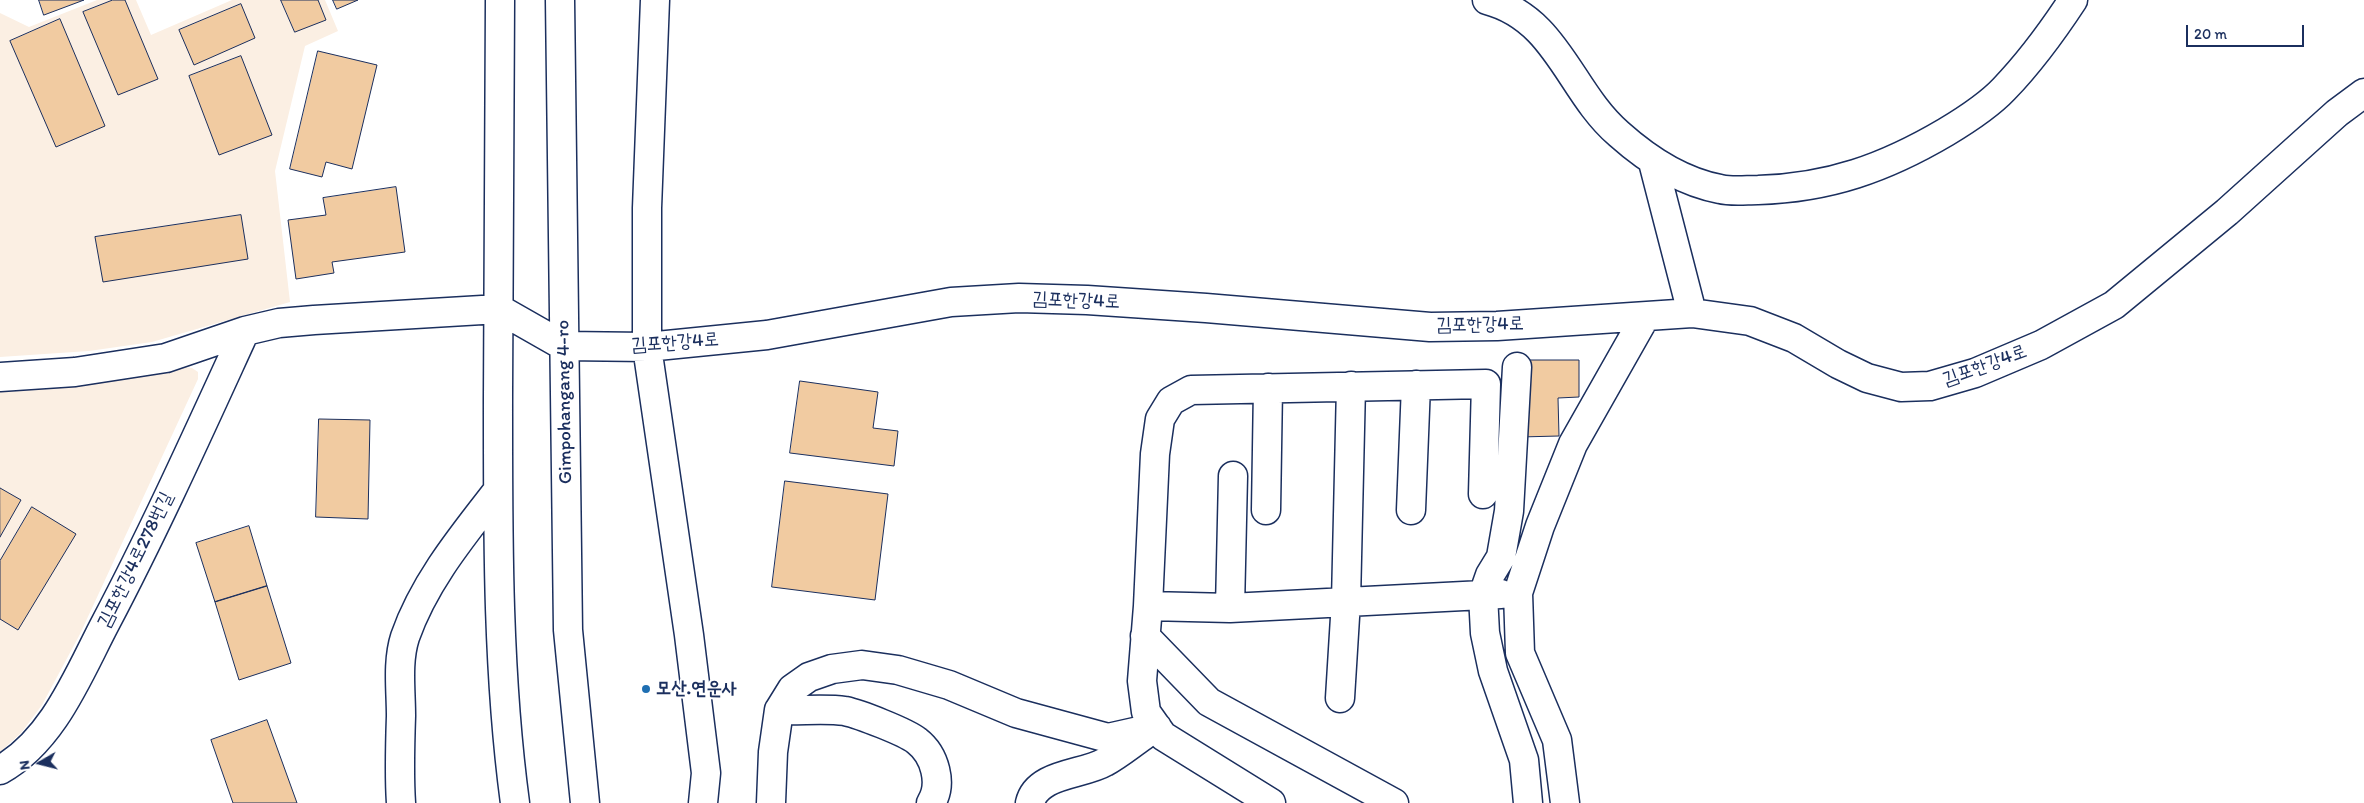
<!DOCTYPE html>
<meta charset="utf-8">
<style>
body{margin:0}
#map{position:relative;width:2364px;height:803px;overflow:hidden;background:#fff;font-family:Itim,sans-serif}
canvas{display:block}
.north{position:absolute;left:15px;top:738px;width:50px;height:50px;-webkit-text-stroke:4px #fff;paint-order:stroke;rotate:262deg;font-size:14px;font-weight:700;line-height:20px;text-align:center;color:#1b2f5e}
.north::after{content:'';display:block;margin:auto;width:18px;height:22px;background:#1b2f5e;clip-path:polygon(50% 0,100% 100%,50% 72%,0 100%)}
.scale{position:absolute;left:2186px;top:25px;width:118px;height:22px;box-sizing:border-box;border:2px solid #1b2f5e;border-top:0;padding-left:6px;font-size:15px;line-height:18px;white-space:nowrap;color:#1b2f5e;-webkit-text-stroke:4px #fff;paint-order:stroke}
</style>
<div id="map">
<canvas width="2364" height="803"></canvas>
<div class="north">N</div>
<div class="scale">20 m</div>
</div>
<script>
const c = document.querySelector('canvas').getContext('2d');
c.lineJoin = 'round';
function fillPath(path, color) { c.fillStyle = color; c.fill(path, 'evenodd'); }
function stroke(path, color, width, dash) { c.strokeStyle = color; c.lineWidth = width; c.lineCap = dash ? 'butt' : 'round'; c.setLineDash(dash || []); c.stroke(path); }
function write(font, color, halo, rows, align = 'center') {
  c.font = font + ' Itim,"Poor Story",sans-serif'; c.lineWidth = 4; c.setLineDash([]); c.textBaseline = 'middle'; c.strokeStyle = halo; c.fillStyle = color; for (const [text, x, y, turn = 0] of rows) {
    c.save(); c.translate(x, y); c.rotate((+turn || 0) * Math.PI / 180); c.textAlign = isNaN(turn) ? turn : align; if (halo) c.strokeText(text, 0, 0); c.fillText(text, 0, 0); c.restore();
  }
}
const built = new Path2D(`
 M97,0H136L151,35L232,0H325L338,31L305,46L275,171L290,302L152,342L89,351L0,357V13L29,27Z
 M184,367L192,368L198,372V379L80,634L42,705L21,733L0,752V390L79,386Z`);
const building = new Path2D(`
 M39,0H84L44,15Z
 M113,0H125L158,79L118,95L83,12Z
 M281,0H318L326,20L295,32Z
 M333,0H358L337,9Z
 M241,4L255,38L194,65L179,30Z
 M60,19L105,126L56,147L10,41Z
 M318,51L377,65L352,169L326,162L322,177L290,169Z
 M241,56L272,135L219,155L189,76Z
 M396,187L405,252L332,262L334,273L296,279L288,220L326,215L323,198Z
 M241,215L248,259L103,282L95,237Z
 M1519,360H1579V397L1558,398L1559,436L1520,437Z
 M800,381L878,392L873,428L898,431L894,466L790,453Z
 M319,419L370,420L368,519L316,517Z
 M785,481L888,494L875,600L772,587Z
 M0,488L21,500L0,537Z
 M32,507L76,534L18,630L0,619V561Z
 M249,526L267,586L215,602L196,543Z
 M267,586L291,663L239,680L215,602Z
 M267,720L297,803H233L211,740Z`);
const minor = new Path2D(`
 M500,0C500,132 499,264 498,396C498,530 497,670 515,803
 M560,0L568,630L585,803
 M655,0L647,208V347L689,635L706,773L703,803
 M1487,0C1558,19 1569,91 1619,134C1647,159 1683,182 1720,189C1732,192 1746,190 1758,190C1829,188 1885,168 1946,132C1966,120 1988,106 2004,89C2030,62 2052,32 2073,0
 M1653,162L1692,313
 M0,377L75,372L166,358L245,331L279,323L314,320L499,309L564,346L647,347L767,335L951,302L1019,298L1087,300L1206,308L1430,327L1497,326L1692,313L1750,321L1794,338L1838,364L1867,378L1901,387L1930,386L1975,373L2041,345L2114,305L2227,212L2337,113L2364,93
 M1266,510L1268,388
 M1411,510L1416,385
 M1501,594L1483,595L1490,575L1501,557L1509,511L1517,367
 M1148,606L1155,454L1160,419L1171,401L1191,390L1486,384L1483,494
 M1230,608L1233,476
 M1145,636L1209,702L1394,803
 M1340,698L1346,601L1351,386
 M0,770C54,740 79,673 106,622C156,527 200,429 245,331
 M401,803C399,774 400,745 401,716C401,690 397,662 405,637C424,582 463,535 498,490
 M771,803L773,752L779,710
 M931,803C943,784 935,755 917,741C906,732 859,714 845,711C825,708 801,711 779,710L792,689L809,677L832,669L862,665L898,670L949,685L1016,713L1108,738L1157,727
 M1030,803C1037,773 1083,775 1105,762C1118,755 1130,745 1143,736
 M1271,803L1163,736L1146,712L1142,681L1148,606L1230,608L1483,595L1485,633L1493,671L1524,760L1528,803
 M1565,803L1557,740L1520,653L1518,593L1540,526L1573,444L1645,317`);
const markers = [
 [646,689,5,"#1f6fb2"]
];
const streetNames = [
 ["김포한강4로",1076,301,2],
 ["김포한강4로",1480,325,-1],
 ["김포한강4로",675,343,-4],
 ["김포한강4로",1985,366,-20],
 ["Gimpohangang 4-ro",565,402,-91],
 ["김포한강4로278번길",136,560,-64]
];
const poiNames = [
 ["모산.연운사",656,689]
];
fillPath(built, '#fbefe3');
fillPath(building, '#f1cba1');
stroke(building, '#1b2f5e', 1);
stroke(minor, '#1b2f5e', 31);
stroke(minor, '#fff', 28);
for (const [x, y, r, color] of markers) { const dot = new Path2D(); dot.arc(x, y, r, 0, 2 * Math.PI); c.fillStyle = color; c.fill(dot); stroke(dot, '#fff', 2); }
write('19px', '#1b2f5e', '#fff', streetNames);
write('bold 19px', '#1b2f5e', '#fff', poiNames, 'left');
</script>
